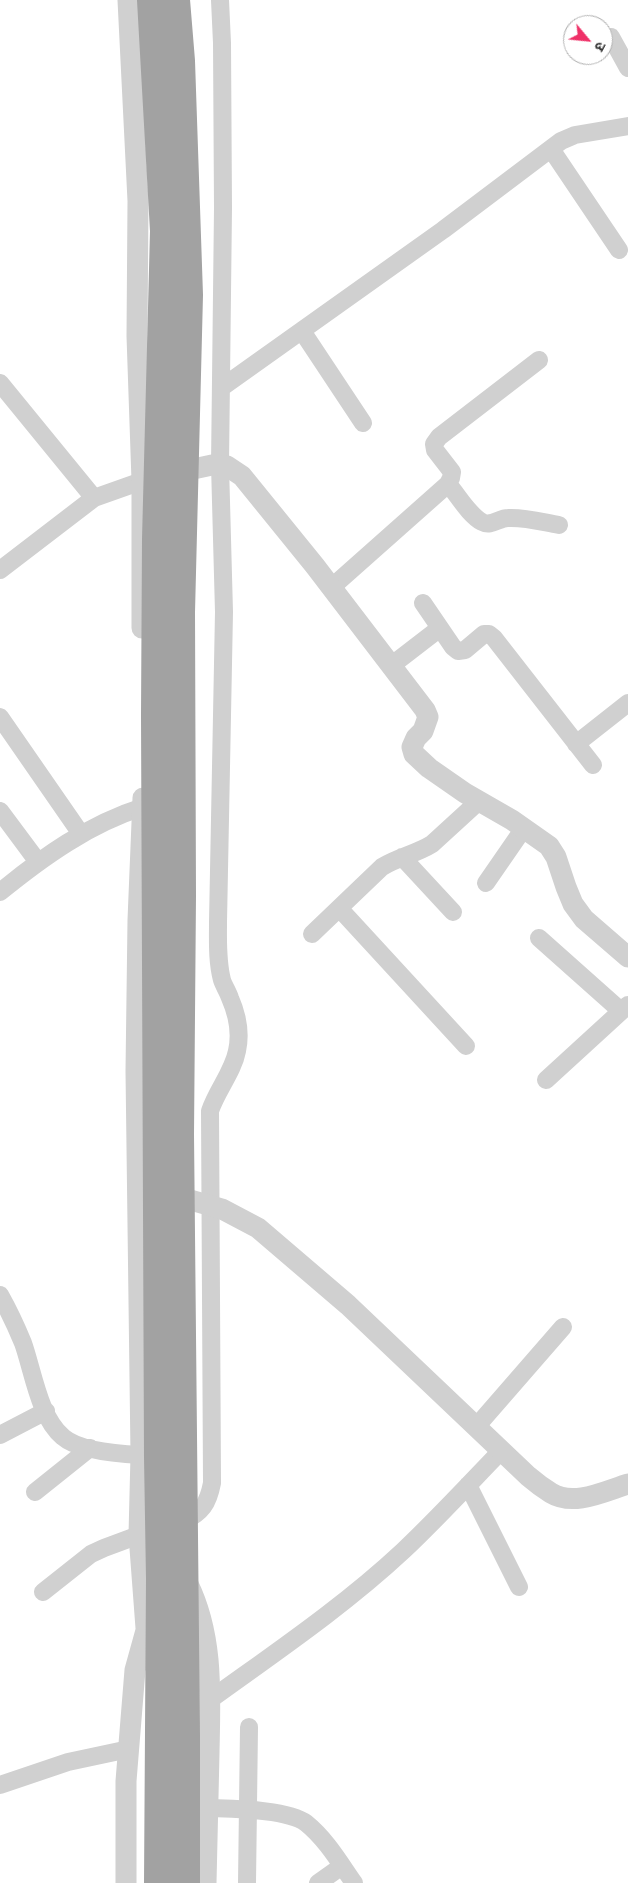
<!DOCTYPE html>
<meta charset="utf-8">
<style>
body{margin:0}
#map{position:relative;width:628px;height:1883px;overflow:hidden;background:#fff;font-family:Manrope,"Noto Sans Devanagari",sans-serif}
canvas{display:block}
.north{position:absolute;left:563px;top:15px;width:50px;height:50px;box-sizing:border-box;background:#fff;border:1px solid #adadad;border-radius:50%;rotate:118deg;font-size:14px;font-weight:700;line-height:20px;text-align:center;color:#333}
.north::after{content:'';display:block;margin:auto;width:18px;height:22px;background:#ef3067;clip-path:polygon(50% 0,100% 100%,50% 72%,0 100%)}
</style>
<div id="map">
<canvas width="628" height="1883"></canvas>
<div class="north">उ</div>
</div>
<script>
const c = document.querySelector('canvas').getContext('2d');
c.lineJoin = 'round';
function stroke(path, color, width, dash) { c.strokeStyle = color; c.lineWidth = width; c.lineCap = dash ? 'butt' : 'round'; c.setLineDash(dash || []); c.stroke(path); }
const minor = new Path2D(`
 M611,37L628,68
 M551,149L619,250
 M302,331L363,423
 M0,383L94,498
 M221,388L443,230L561,141L575,135L628,126
 M448,484C458,495 468,514 482,522C491,527 499,518 508,518C525,517 542,522 559,525
 M0,570L94,498L142,481
 M332,587L448,484L451,478L452,472L435,450L434,444L439,437L539,360
 M423,603L453,647L458,651L465,650L484,634H489L494,638L593,765
 M392,665L440,628
 M0,717L81,834
 M576,744L628,703
 M0,811L38,862
 M402,857L453,912
 M486,883L524,828
 M0,892C43,857 89,824 143,807
 M339,908L466,1046
 M312,934L382,867C398,857 416,854 432,844L479,801
 M539,938L621,1011
 M546,1080L628,1005
 M0,1295C9,1311 16,1326 23,1343C33,1371 39,1417 63,1437C79,1451 120,1454 141,1455
 M476,1427L563,1327
 M0,1435L46,1411
 M468,1485L519,1587
 M35,1492L90,1448
 M183,1522C202,1512 208,1504 212,1483L210,1111C217,1090 233,1072 237,1051C241,1033 237,1014 230,998C228,992 224,986 222,980C217,961 218,941 218,922L224,612L220,465L223,208L222,43L220,0
 M43,1592L91,1554L104,1548L139,1535
 M211,1699C276,1652 344,1606 403,1551C437,1519 469,1484 501,1451
 M0,1785L68,1762L129,1749
 M208,1808C232,1809 287,1809 306,1823C326,1839 340,1863 354,1883
 M247,1883L249,1727
 M318,1883L342,1866`);
const tertiary = new Path2D(`
 M128,0L138,201L137,336L142,481V628
 M170,474L212,465L227,466L242,476L315,566L425,710L428,717L423,731L416,738L412,747L414,754L429,768L465,793L512,820L549,846L556,857L566,887L573,904L584,919L628,957
 M143,798L138,920L136,1071L141,1455L139,1535L146,1628
 M180,1197L222,1209L258,1228L348,1305L528,1476C535,1482 543,1488 551,1493C574,1507 605,1491 628,1484
 M188,1584C214,1637 210,1696 209,1753C208,1796 207,1840 206,1883
 M126,1883V1781L135,1670L150,1616`);
const trunk = new Path2D(`
 M151,0L164,231L156,539L155,716L158,1457L160,1579L158,1883
 M176,0L181,61L189,295L181,612L182,896L180,1134L186,1737V1883`);
stroke(minor, '#d0d0d0', 18);
stroke(tertiary, '#d0d0d0', 21);
stroke(trunk, '#a2a2a2', 28);
</script>
